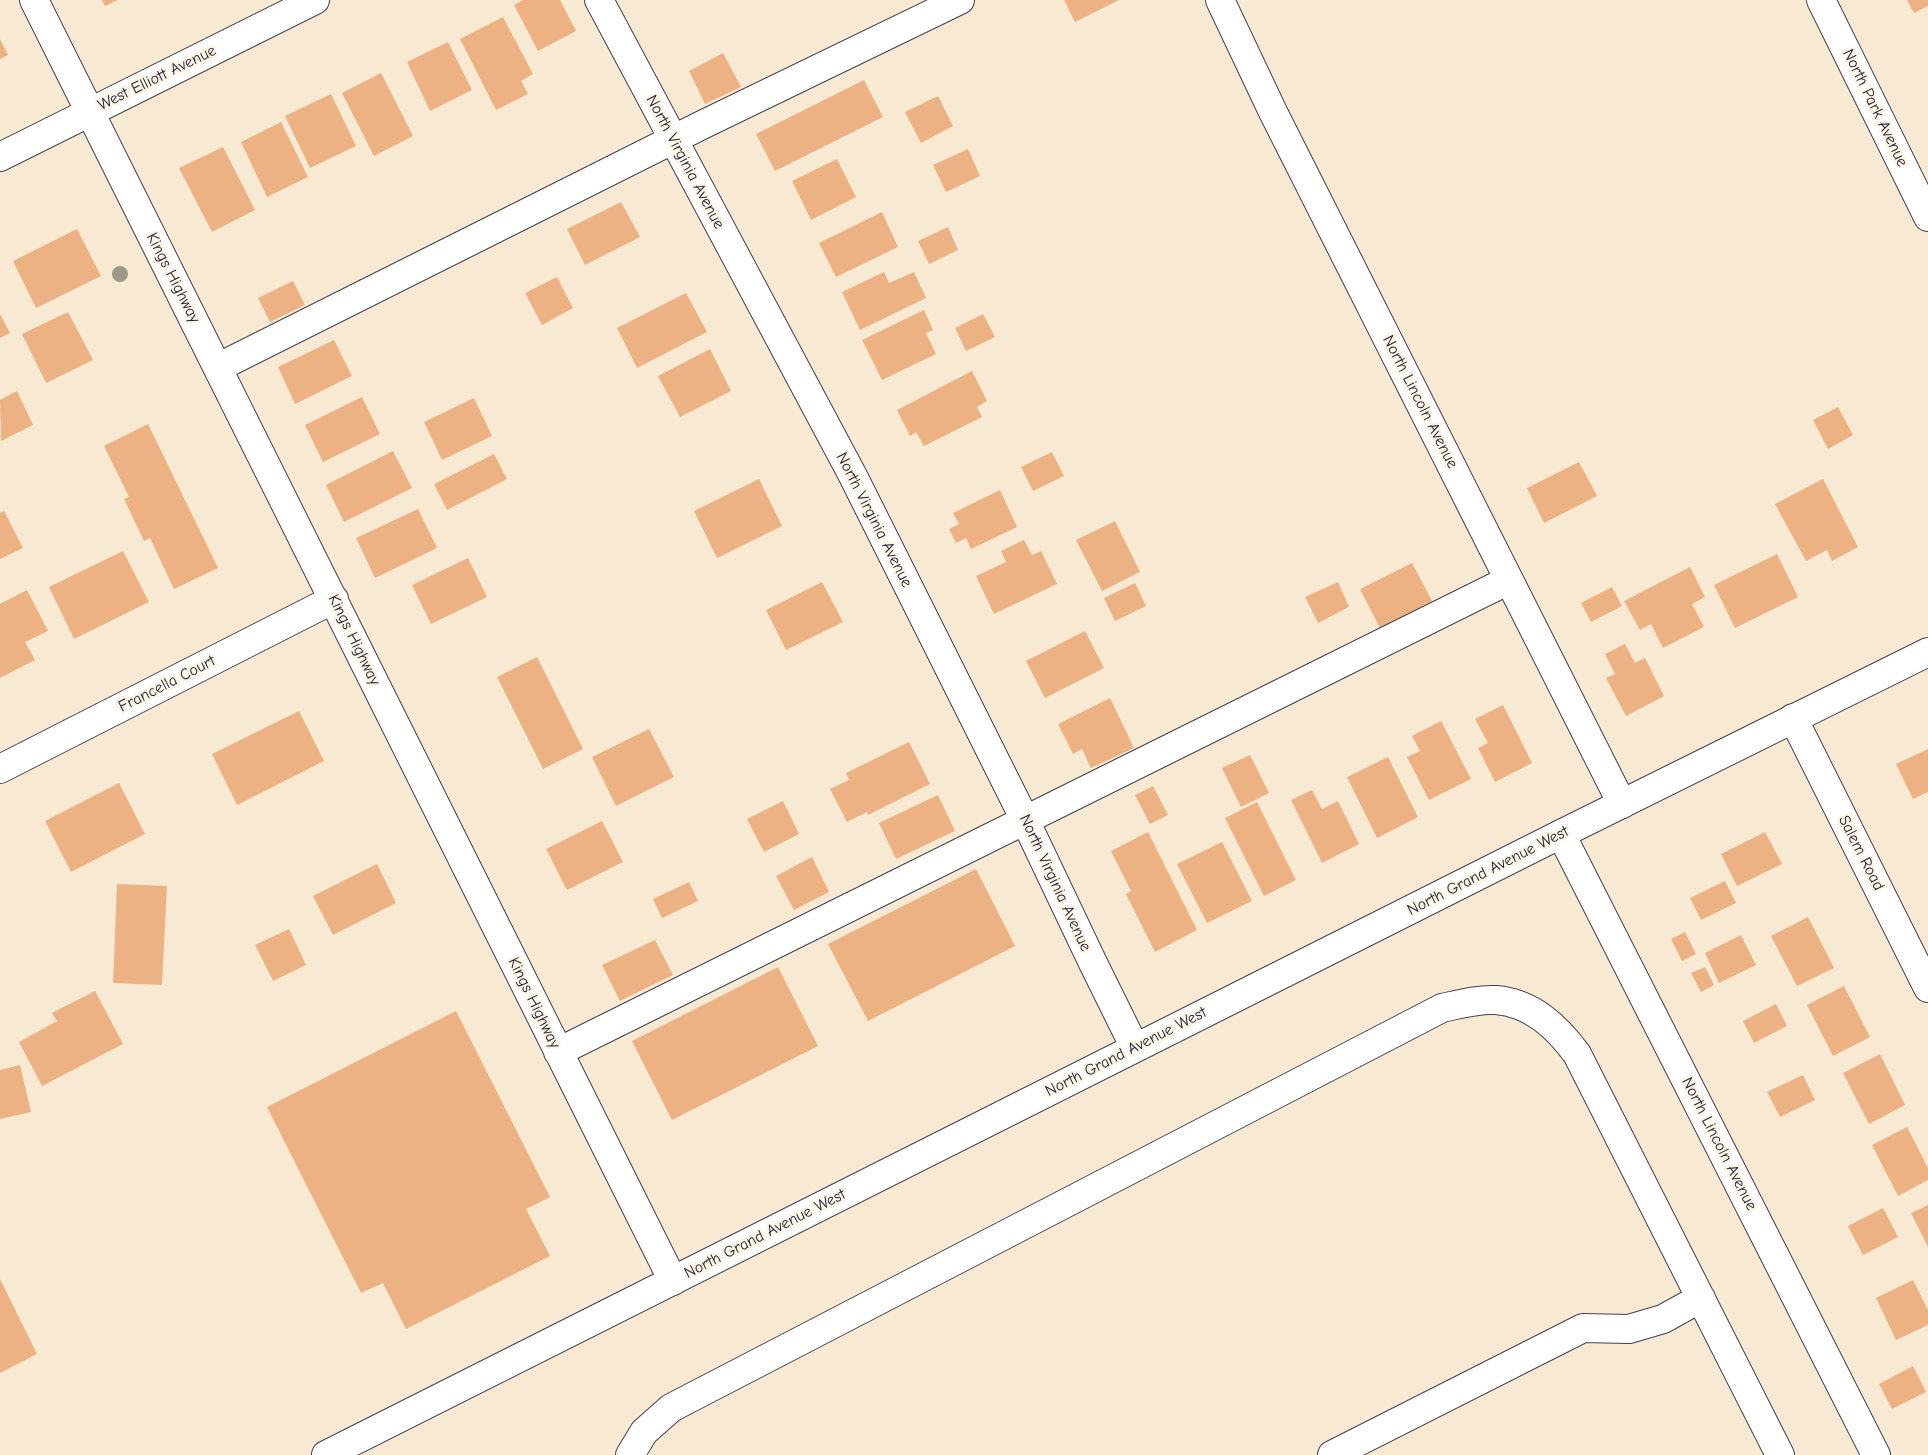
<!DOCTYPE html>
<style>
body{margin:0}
canvas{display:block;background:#f8e9d2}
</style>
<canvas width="1928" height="1455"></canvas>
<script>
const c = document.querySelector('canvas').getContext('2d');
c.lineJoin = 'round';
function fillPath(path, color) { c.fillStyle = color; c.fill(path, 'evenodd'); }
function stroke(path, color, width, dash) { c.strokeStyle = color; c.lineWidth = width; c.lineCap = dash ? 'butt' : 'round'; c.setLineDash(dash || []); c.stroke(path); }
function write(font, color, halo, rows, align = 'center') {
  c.font = font + ' "Comic Neue",sans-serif'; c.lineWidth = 5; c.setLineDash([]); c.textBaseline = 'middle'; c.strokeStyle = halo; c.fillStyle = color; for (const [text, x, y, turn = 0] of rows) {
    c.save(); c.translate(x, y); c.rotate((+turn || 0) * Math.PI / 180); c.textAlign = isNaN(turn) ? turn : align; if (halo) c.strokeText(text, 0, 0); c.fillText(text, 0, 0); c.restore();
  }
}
const building = new Path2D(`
 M102,0H118L105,6Z
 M523,0H560L576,31L538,51L514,5Z
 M1064,0H1119L1075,22Z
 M1907,0H1928V6L1914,13Z
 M503,17L533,74L521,81L528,94L496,110L460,39Z
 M0,39L8,55L0,59Z
 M448,42L472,90L430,111L407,62Z
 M723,53L741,87L705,104L689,71Z
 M381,73L413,136L374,156L342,93Z
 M864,80L883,117L775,171L756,134Z
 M331,94L356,146L310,168L285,116Z
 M938,96L953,126L921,143L905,112Z
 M281,122L308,177L267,197L241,142Z
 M223,147L255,210L212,232L179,168Z
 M968,149L980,176L946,192L933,165Z
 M837,159L856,197L811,220L792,181Z
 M621,202L640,237L585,265L567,229Z
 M882,212L898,247L836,277L819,243Z
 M948,227L958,250L929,264L918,241Z
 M77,229L101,276L36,308L13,261Z
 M884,272L889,283L914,272L926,298L860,330L842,292Z
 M557,277L573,308L542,325L525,293Z
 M293,281L305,305L270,322L258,298Z
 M686,293L707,332L637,368L617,328Z
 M924,310L933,330L926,333L936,354L882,380L862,340Z
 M68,312L93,360L46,383L22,334Z
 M0,314L10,333L0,338Z
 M983,314L995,337L966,351L955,328Z
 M334,340L352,376L295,404L278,367Z
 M710,349L731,391L680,417L658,376Z
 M972,371L987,401L977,407L982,417L924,446L916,432L910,436L897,410Z
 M17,391L33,425L1,441L0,400Z
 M362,397L380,434L323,462L305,425Z
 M474,398L492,436L442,460L424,422Z
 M1838,407L1853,435L1828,449L1813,420Z
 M148,424L218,568L174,589L150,538L144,541L124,499L129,497L104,446Z
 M393,451L412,488L344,522L326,485Z
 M1052,452L1064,476L1033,491L1021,467Z
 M494,454L507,479L447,510L434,484Z
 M1579,462L1597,496L1544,523L1527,488Z
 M759,479L782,526L717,558L694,511Z
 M1823,479L1858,547L1832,561L1827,550L1806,561L1775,504Z
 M1000,490L1017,527L971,549L966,538L956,543L949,529L959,524L953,513Z
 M418,509L437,548L375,578L356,538Z
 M4,511L23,548L0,559V513Z
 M1115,521L1140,572L1102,591L1076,540Z
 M1024,540L1032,555L1041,551L1057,584L994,614L976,576L1006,562L1001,551Z
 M123,551L149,602L74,639L49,587Z
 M1777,554L1798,597L1735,628L1714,585Z
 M468,558L487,597L431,624L412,585Z
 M1412,563L1432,601L1380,628L1360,589Z
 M1690,567L1705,597L1692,604L1704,627L1663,648L1651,624L1640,630L1624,601Z
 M822,582L843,622L786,650L766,610Z
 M1338,582L1349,607L1318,623L1305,597Z
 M1135,583L1146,606L1115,621L1104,598Z
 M1612,587L1622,606L1591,622L1581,603Z
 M27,590L48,631L25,642L35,660L0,678V604Z
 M1085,631L1104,668L1045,698L1026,661Z
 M1625,644L1635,663L1645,658L1664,696L1626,716L1606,678L1615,674L1605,654Z
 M537,657L583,749L543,769L497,677Z
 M1110,698L1134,748L1091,768L1082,749L1073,754L1058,724Z
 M1503,705L1532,763L1495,782L1478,748L1488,743L1475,719Z
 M299,711L324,761L237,805L212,754Z
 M1441,721L1471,779L1429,800L1407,757L1420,751L1412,736Z
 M649,729L674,777L616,806L592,757Z
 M909,742L930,784L868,815L867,812L847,822L830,789L849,780L846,773Z
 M1928,749V792L1913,799L1896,764Z
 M1250,755L1269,793L1241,807L1222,768Z
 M1388,757L1418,817L1377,838L1347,777Z
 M119,783L145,834L71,872L45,821Z
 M1153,786L1168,815L1150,824L1135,795Z
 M1312,790L1322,809L1338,801L1359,844L1322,863L1291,800Z
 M938,795L955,831L896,859L879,823Z
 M783,801L799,834L764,852L747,819Z
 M1257,802L1296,880L1264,896L1225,818Z
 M602,821L623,862L567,890L546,849Z
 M1148,832L1197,930L1155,952L1126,894L1131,891L1111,851Z
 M1765,832L1782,864L1737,886L1721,854Z
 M1222,842L1252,901L1207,923L1177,864Z
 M812,857L829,892L794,910L776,876Z
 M377,864L396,903L333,935L313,896Z
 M976,869L1015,946L868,1021L828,944Z
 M1725,881L1736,903L1701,920L1690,898Z
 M689,882L698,901L662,918L653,899Z
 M117,884L167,886L162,985L113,983Z
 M1808,917L1834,968L1797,986L1771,936Z
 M289,929L306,965L273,981L255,945Z
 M1685,932L1696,954L1682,961L1671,939Z
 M1741,935L1756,965L1719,983L1705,953Z
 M655,940L673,975L620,1001L602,965Z
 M778,967L818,1046L672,1120L632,1041Z
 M1705,967L1714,985L1701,992L1691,973Z
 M1844,986L1870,1037L1833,1056L1807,1005Z
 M95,991L123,1044L42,1086L19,1042L57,1021L52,1013Z
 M1776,1004L1787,1026L1754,1043L1743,1021Z
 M456,1011L550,1197L526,1209L550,1256L406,1329L383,1283L361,1293L267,1107Z
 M1880,1054L1905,1105L1869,1124L1843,1073Z
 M20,1065L31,1112L0,1119V1070Z
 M1803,1075L1815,1100L1780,1117L1767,1092Z
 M1907,1127L1928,1168V1180L1898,1196L1872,1145Z
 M1928,1205V1247L1911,1213Z
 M1883,1208L1898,1237L1863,1255L1848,1226Z
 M0,1279L37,1354L0,1373Z
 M1913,1280L1928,1310V1325L1896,1340L1876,1298Z
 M1913,1366L1926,1392L1892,1409L1879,1384Z`);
const minor = new Path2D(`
 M34,0L673,1281
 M599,0L853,476L1025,820L1092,961L1135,1048
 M1220,0L1273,112L1622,804
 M1821,0L1928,217
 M0,157L315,0
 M219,367L704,124L960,0
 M1793,718L1928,988
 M0,769L334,599
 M1561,834L1876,1455
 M558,1052L1509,580
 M630,1455L644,1432L671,1408L1442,1008C1460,1004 1478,999 1496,1000C1532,1003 1557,1027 1577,1054L1780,1455
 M1332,1455L1583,1328L1629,1329L1663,1319L1701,1298`);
const major = new Path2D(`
 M326,1455L1561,834L1928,652`);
const trees = [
 [120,274]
];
const streetNames = [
 ["West Elliott Avenue",157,78,-26],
 ["North Park Avenue",1875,108,64],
 ["North Virginia Avenue",685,162,62],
 ["Kings Highway",173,278,63],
 ["North Lincoln Avenue",1420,402,63],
 ["North Virginia Avenue",874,520,63],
 ["Kings Highway",354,640,64],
 ["Francella Court",167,684,-27],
 ["Salem Road",1861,853,63],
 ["North Grand Avenue West",1488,871,-27],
 ["North Virginia Avenue",1055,883,65],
 ["Kings Highway",534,1003,64],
 ["North Grand Avenue West",1126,1052,-27],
 ["North Lincoln Avenue",1719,1144,63],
 ["North Grand Avenue West",765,1234,-27]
];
fillPath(building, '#edb283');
stroke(minor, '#424052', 30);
stroke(major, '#424052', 30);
stroke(minor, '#fff', 28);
stroke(major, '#fff', 28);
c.fillStyle = '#9c9989';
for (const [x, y] of trees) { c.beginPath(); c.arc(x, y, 8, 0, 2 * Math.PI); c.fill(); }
write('16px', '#22223b', '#fcf5e5', streetNames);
</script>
